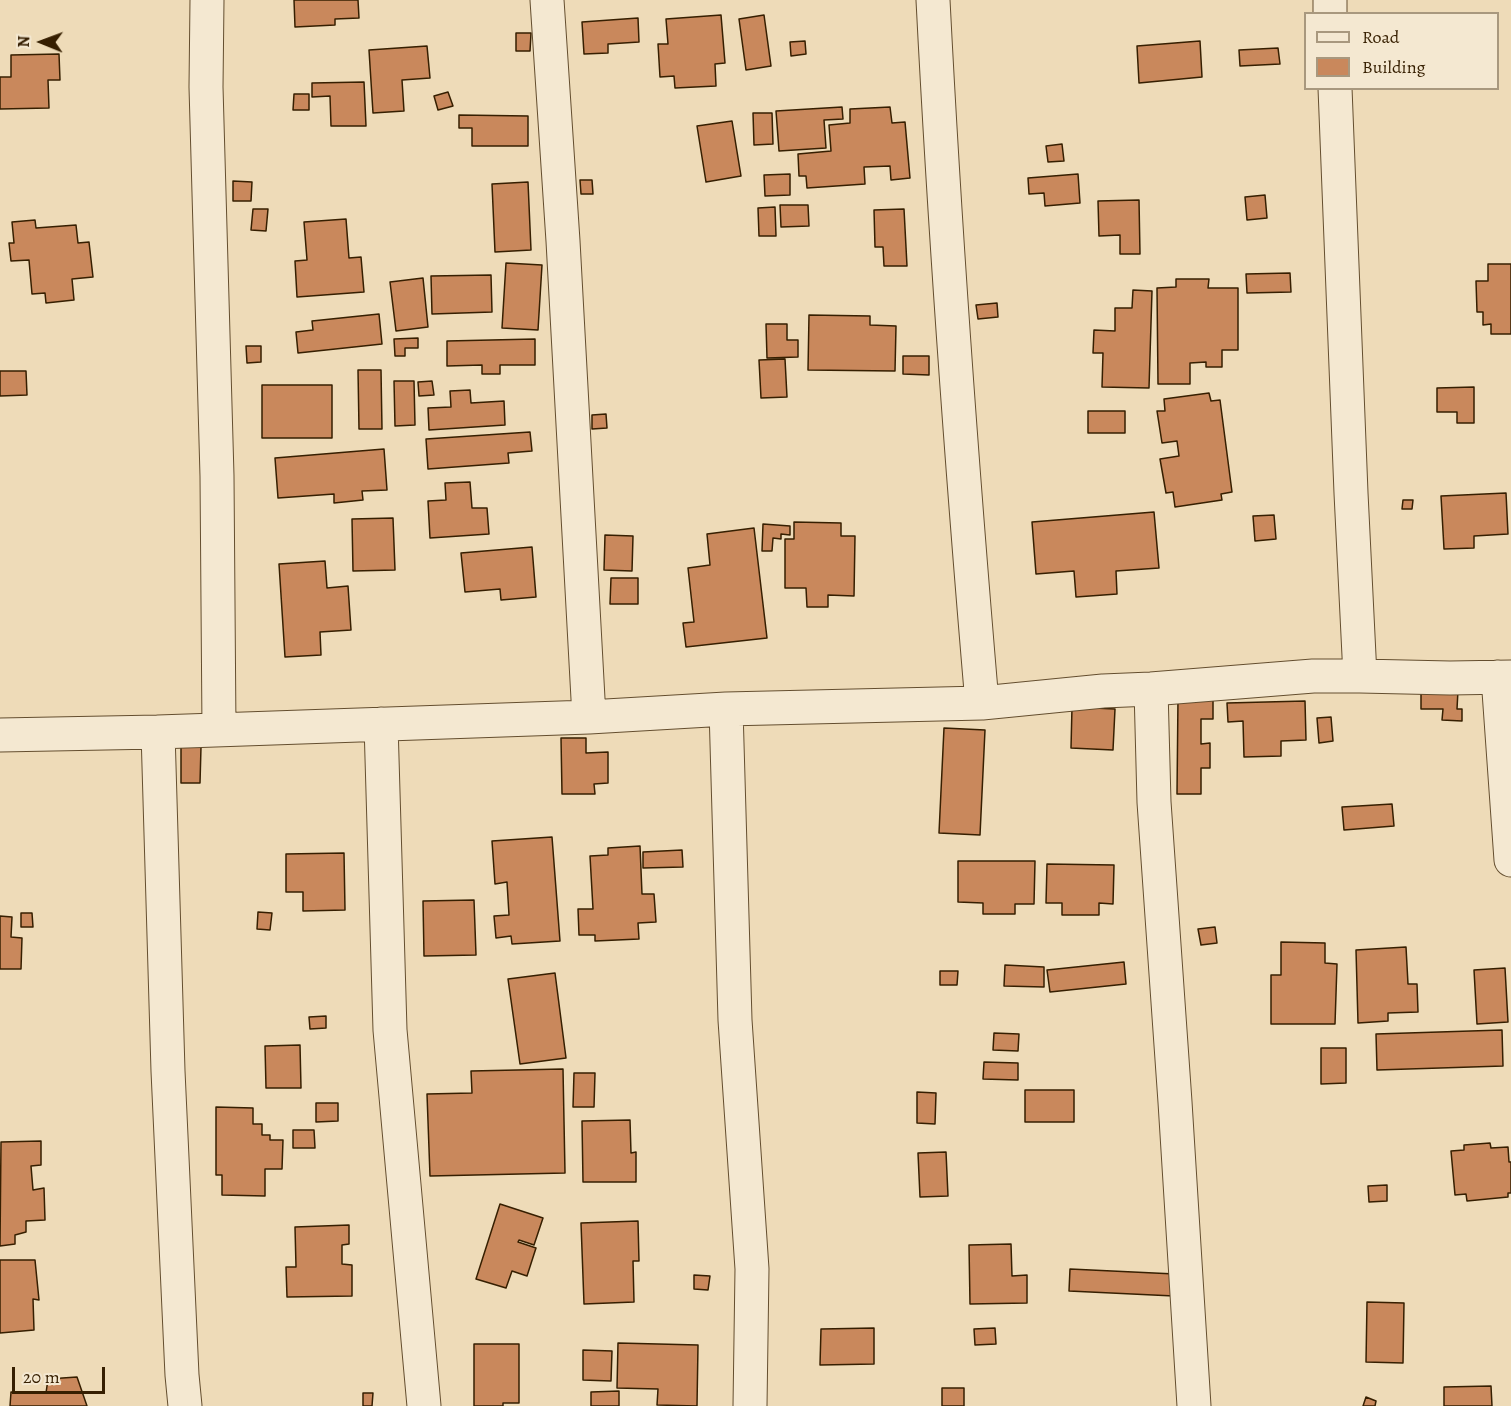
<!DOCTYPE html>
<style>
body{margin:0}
#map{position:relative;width:1511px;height:1406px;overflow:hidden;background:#eedbb8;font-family:Alegreya,serif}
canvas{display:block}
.legend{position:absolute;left:1304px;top:12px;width:195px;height:78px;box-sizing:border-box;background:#f4e8d1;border:2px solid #a8987e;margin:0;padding:8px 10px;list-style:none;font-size:18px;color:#361f01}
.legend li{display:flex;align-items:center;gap:12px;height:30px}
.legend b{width:30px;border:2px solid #a8987e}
.north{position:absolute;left:12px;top:12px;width:60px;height:60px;-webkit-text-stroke:4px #f4e8d1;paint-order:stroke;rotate:271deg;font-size:16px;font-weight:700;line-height:24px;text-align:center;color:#361f01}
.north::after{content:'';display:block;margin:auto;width:21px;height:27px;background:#361f01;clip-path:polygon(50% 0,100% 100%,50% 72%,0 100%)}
.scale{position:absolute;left:12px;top:1367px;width:93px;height:27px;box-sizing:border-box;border:3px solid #361f01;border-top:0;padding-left:8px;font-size:18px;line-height:21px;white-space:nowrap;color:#361f01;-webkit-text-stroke:4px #f4e8d1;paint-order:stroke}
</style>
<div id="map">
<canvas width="1511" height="1406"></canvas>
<ul class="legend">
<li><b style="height:8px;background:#f4e8d1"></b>Road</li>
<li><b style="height:16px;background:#c9885c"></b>Building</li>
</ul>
<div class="north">N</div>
<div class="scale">20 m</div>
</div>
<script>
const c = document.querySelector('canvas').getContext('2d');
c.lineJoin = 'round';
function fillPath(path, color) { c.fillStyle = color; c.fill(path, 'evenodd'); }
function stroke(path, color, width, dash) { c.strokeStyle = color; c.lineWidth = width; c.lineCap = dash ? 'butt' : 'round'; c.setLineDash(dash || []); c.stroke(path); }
const building = new Path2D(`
 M294,0H358L359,18L335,19V25L295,27Z
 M721,15L725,63L715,64L716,86L675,88L674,76L660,77L658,44H668L666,19Z
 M764,15L771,66L746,70L739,19Z
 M638,18L639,42L608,44V53L584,54L582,22Z
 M516,33H531L530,51H516Z
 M805,41L806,54L791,56L790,42Z
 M1200,41L1202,77L1139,83L1137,46Z
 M427,46L430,78L402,80L404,111L373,113L369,50Z
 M1278,48L1280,64L1240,66L1239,50Z
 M59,54L60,80H48L49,108L0,109V77H11V55Z
 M364,82L366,126H331L330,96L312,97V83Z
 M448,92L453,106L438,110L434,96Z
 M294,94H309V110H293Z
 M842,107L843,119L824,120L826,148L779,151L776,111Z
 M890,107L892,123L905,122L910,178L891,180L890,166L864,167L865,184L807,188L806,176H799L798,154L831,151L829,125L850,123V109Z
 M753,113H772L773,144L754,145Z
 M459,115L528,116V146H472V128H459Z
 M732,121L741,176L706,182L697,126Z
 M1062,144L1064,161L1048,162L1046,146Z
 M790,174V195L765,196L764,175Z
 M1078,174L1080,203L1045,206L1044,193L1029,194L1028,178Z
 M580,180H592L593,194H581Z
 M233,181L252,182L251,201H233Z
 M528,182L531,250L495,252L492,184Z
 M1265,195L1267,218L1247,220L1245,197Z
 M1139,200L1140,254H1120V235L1099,236L1098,201Z
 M780,205H808L809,226L781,227Z
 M775,207L776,236H759L758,208Z
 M253,209H268L266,231L251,230Z
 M904,209L907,266H884L883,247H875L874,210Z
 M346,219L349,258L361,257L364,292L297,297L295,261L307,260L304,222Z
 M35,220L36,228L76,225L78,243L89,242L93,277L72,279L74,300L46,303L45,293L32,294L29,260L11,261L9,243H14L12,222Z
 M506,263L542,265L538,330L502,328Z
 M1488,264H1511V334H1491V324L1483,325V312H1477L1476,281H1488Z
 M1290,273L1291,292L1247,293L1246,274Z
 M491,275L492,312L432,314L431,276Z
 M423,278L428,327L396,331L390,282Z
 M1176,279H1209L1208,288H1238V350H1222V367H1206V362L1190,363V384H1158L1157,288L1176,287Z
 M1133,290L1152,291L1149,388L1102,387L1103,353H1093L1094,330L1115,331V308H1132Z
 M997,303L998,317L978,319L976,305Z
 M379,314L382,344L298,353L296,332L313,330L312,321Z
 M809,315L870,316V325L896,326L895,371L808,370Z
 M766,324H787V340H798V357L767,358Z
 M418,338V348H405V356H395L394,339Z
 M535,339V365H500V374H482V365L447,366V341Z
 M246,346H261V362L247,363Z
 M903,356H929V375L903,374Z
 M785,359L787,397L761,398L759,360Z
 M358,370H381L382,429H359Z
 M0,371H26L27,395L0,396Z
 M394,381H414L415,425L395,426Z
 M432,381L434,395L419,396L418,382Z
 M262,385H332V438H262Z
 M1474,387V423H1457V412H1437V388Z
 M470,390L471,403L504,401L505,425L429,430L428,408L451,407L450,391Z
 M1209,393L1211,401L1220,400L1232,492L1221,494L1222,500L1175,507L1173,492L1166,493L1160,459L1179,456L1177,441L1162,443L1157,411H1165L1164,399Z
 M1088,411H1125V433H1088Z
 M606,414L607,428L592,429V415Z
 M530,432L532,451L508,453L509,463L428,469L426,439Z
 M384,449L387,490L362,491L363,500L334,503V494L278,498L275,458Z
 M470,482L472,508H487L489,534L430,538L428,501L446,500L445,483Z
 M1506,493L1508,534L1474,536V548L1444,549L1441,496Z
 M1403,500H1413L1412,509H1402Z
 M1154,512L1159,568L1116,571L1117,594L1076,597L1074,571L1036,574L1032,522Z
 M1274,515L1276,539L1255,541L1253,516Z
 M393,518L395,570L353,571L352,519Z
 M794,522L841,523V536H855L854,596L828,595V607H807L806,588H785V539H794Z
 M763,524L790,526V535L781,534V539L773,538L772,551H762Z
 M754,528L767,638L686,647L683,623L694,622L688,568L710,565L707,534Z
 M605,535L633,536L632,571L604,570Z
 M532,547L536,597L501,600L500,589L465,592L461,553Z
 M325,561L327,588L348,586L351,630L320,632L321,655L285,657L279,564Z
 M611,578H638V604H610Z
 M1421,688L1458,690L1457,709H1462V721L1442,720L1443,709H1421Z
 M1178,698L1213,699V719H1201V744L1210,743V768H1201V794H1177Z
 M1305,701L1306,740L1281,741V756L1244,757L1243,721L1228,722L1227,703Z
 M1072,707L1115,709L1113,750L1071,748Z
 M1331,717L1333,741L1319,743L1317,718Z
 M944,728L985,730L980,835L939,833Z
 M561,738H586V753L608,752V783L594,784L595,794H562Z
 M181,747H201L200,783H181Z
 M1392,804L1394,826L1344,830L1342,807Z
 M552,837L560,941L512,944L511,936L496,938L494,916L509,915L507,882L495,884L492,841Z
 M640,846L642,894H654L656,922L638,923L639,939L595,941V935H579L578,909H593L590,856L608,855V848Z
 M682,850L683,867L643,868V852Z
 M344,853L345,910L303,911V892H286V854Z
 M958,861H1035L1034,904H1015V914H983V903L958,902Z
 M1047,864L1114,865L1113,904L1099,903V915H1062V903H1046Z
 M474,900L476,955L424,956L423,901Z
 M258,912L272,913L270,930L257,929Z
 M21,913H32L33,927H21Z
 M0,916L12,917L11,937L22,938L21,969H0Z
 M1215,927L1217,943L1201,945L1198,929Z
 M1281,942L1325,943V963L1337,964L1335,1024H1271V975H1281Z
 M1406,947L1408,984H1417L1418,1012L1388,1013V1021L1358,1023L1356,950Z
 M1124,962L1126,984L1050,992L1047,970Z
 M1005,965L1044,967V987L1004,986Z
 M1505,968L1508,1022L1477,1024L1474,970Z
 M940,971H958L957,985H940Z
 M555,973L566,1058L520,1064L508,979Z
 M326,1016V1028L310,1029L309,1017Z
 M1502,1030L1503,1066L1377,1070L1376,1034Z
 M994,1033L1019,1034L1018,1051L993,1050Z
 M300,1045L301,1088H266L265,1046Z
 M1321,1048H1346V1083L1321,1084Z
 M984,1062L1018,1063V1080L983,1079Z
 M563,1069L565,1173L430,1176L427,1094L472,1093L471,1071Z
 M574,1073H595L594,1107H573Z
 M1025,1090H1074V1122H1025Z
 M917,1092L936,1093L935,1124L917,1123Z
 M316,1103H338V1121L316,1122Z
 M216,1107L253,1108V1124H262V1135H270V1140H283L282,1169H265V1196L222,1195V1175H216Z
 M630,1120L631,1153L636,1152V1182H583L582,1121Z
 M293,1130H314L315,1148H293Z
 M41,1141V1165L31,1166L33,1190L44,1188L45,1220L26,1221V1232L15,1235V1244L0,1246L1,1142Z
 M1490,1143L1491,1148L1508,1147L1509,1162H1511V1193H1508V1197L1467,1201L1466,1194L1455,1195L1451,1151L1464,1150V1145Z
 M946,1152L948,1196L920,1197L918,1153Z
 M1387,1185V1201L1369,1202L1368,1186Z
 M500,1204L543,1218L534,1245L519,1240L518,1242L536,1248L527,1276L512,1271L506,1288L476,1279Z
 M638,1221L639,1261H633L634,1302L584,1304L581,1223Z
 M349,1225V1244L342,1245V1264L352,1265V1296L287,1297L286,1267H296L295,1227Z
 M1011,1244L1012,1276L1027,1275V1303L970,1304L969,1245Z
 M0,1260H35L39,1300L33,1299L34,1330L0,1333Z
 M1070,1269L1175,1274L1174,1296L1069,1291Z
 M694,1275L710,1276L708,1290L694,1289Z
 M1367,1302L1404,1303L1403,1363L1366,1362Z
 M874,1328V1364L820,1365L821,1329Z
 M995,1328L996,1344L975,1345L974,1329Z
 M618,1343L698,1345L697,1406L657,1405L658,1389L617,1388Z
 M474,1344H519V1403H503V1406H474Z
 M583,1350L612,1351L611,1381L583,1380Z
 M77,1377L87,1406H10L11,1392L46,1393L48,1379Z
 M1491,1386L1492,1406H1444V1387Z
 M942,1388H964V1406H942Z
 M619,1391V1406H591V1392Z
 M363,1393H373L372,1406H363Z
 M1366,1397L1376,1401L1375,1406H1363Z`);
const minor = new Path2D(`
 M207,0L206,87L217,476L219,729
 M547,0L563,241L589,717
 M933,0C945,235 962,469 982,703
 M1330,0V14
 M1335,88L1351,493L1360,676
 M1498,677L1511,860
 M1151,689L1154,802L1175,1102L1194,1406
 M726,709L735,1020L752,1269L750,1406
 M381,724L390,1030L424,1406
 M158,732L168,1071L182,1375L185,1406
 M0,735L158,732L589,717L726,709L982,703L1103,691L1151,689L1313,676H1360L1450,678L1511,677`);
fillPath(building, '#c9885c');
stroke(building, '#361f01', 1.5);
stroke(minor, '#644e2f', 35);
stroke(minor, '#f4e8d1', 33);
</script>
